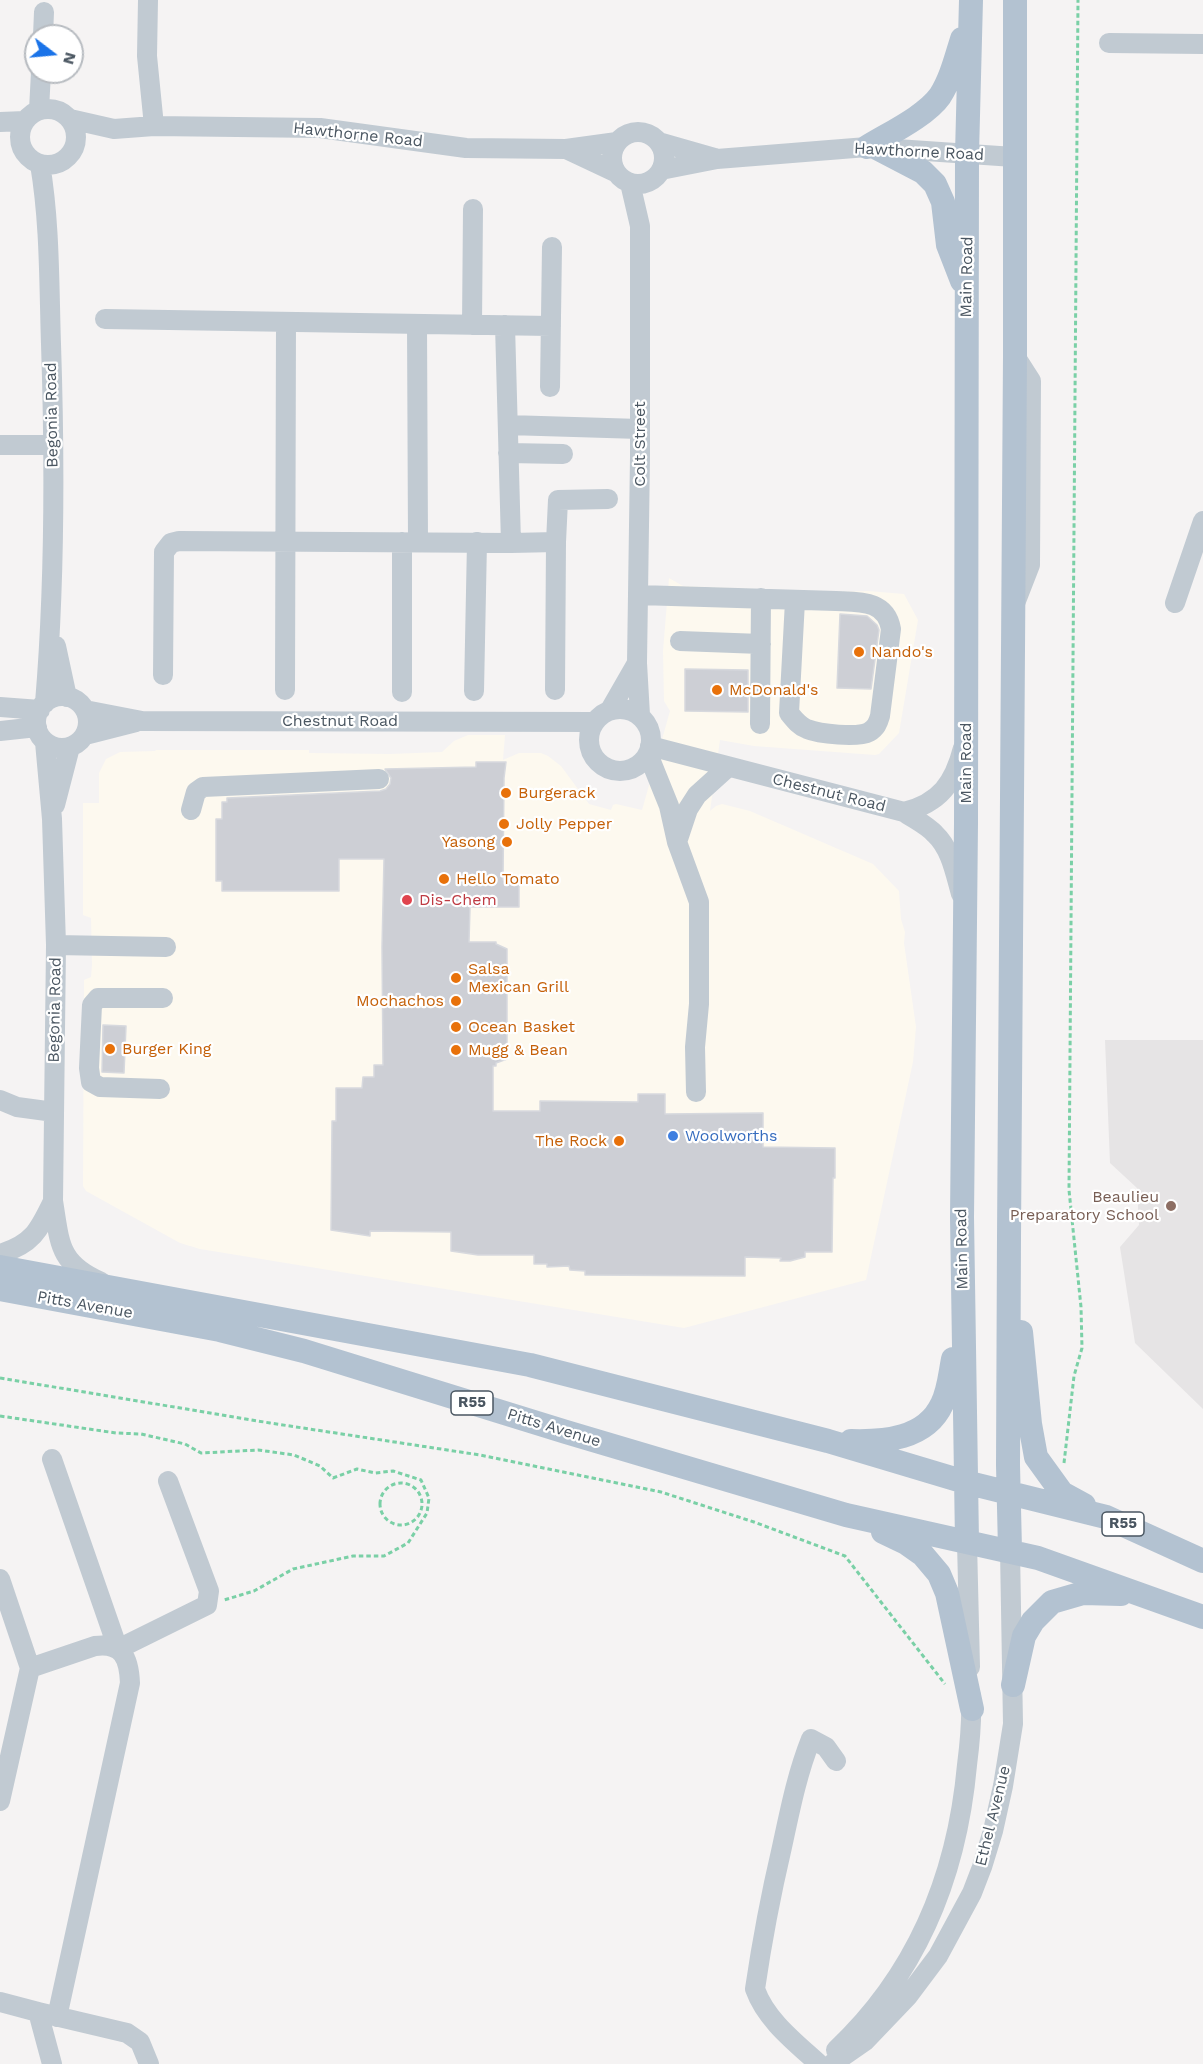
<!DOCTYPE html>
<style>
body{margin:0}
#map{position:relative;width:1203px;height:2064px;overflow:hidden;background:#f5f3f3;font-family:"Work Sans",sans-serif}
canvas{display:block}
.north{position:absolute;left:24px;top:24px;width:60px;height:60px;box-sizing:border-box;background:#fff;border:2px solid #b7bbc0;border-radius:50%;rotate:106deg;font-size:16px;font-weight:700;line-height:24px;text-align:center;color:#4a5661}
.north::after{content:'';display:block;margin:auto;width:21px;height:27px;background:#1a73e8;clip-path:polygon(50% 0,100% 100%,50% 72%,0 100%)}
</style>
<div id="map">
<canvas width="1203" height="2064"></canvas>
<div class="north">N</div>
</div>
<script>
const c = document.querySelector('canvas').getContext('2d');
c.lineJoin = 'round';
function fillPath(path, color) { c.fillStyle = color; c.fill(path, 'evenodd'); }
function stroke(path, color, width, dash) { c.strokeStyle = color; c.lineWidth = width; c.lineCap = dash ? 'butt' : 'round'; c.setLineDash(dash || []); c.stroke(path); }
function write(font, color, halo, rows, align = 'center') {
  c.font = font + ' "Work Sans",sans-serif'; c.lineWidth = 4.5; c.setLineDash([]); c.textBaseline = 'middle'; c.strokeStyle = halo; c.fillStyle = color; for (const [text, x, y, turn = 0] of rows) {
    c.save(); c.translate(x, y); c.rotate((+turn || 0) * Math.PI / 180); c.textAlign = isNaN(turn) ? turn : align; if (halo) c.strokeText(text, 0, 0); c.fillText(text, 0, 0); c.restore();
  }
}
const commercial = new Path2D(`
 M669,578L683,586L826,592L868,591L904,594L918,620L899,733L879,754L875,755L754,746L720,740L710,811L716,806L722,804L750,811L873,864L899,891L901,919L905,932L904,943L916,1027L913,1062L866,1280L684,1328L200,1249L180,1243L86,1191L83,1186L84,980L91,977L92,965L91,918L83,915V803H99V773L106,759L120,752L155,751L156,750H309V753L390,754L442,752L454,741L468,735H505L503,760L519,753H541L548,756L561,766L589,804L611,810L613,805L616,804L642,810L670,711L664,701L663,651Z`);
const education = new Path2D(`
 M1105,1040H1203V1409L1135,1343L1120,1247L1139,1225L1137,1188L1110,1163Z`);
const building = new Path2D(`
 M840,614L867,616L877,625L879,630L871,689L837,688Z
 M685,669L748,670V712L685,711Z
 M476,762H506L504,778L503,880L519,881V907H470L469,942H496V944L507,949V1059L496,1063V1066H493V1111H540V1101L638,1102V1094H665V1114L763,1113V1147L835,1148V1178H833L832,1252H805V1257L790,1261H780L781,1258L745,1257V1276L585,1275V1271L570,1270L569,1266L547,1267V1264H534V1255H478L451,1251V1232L370,1231V1236L331,1230L332,1121H336V1088H362L363,1077H374V1065H383L382,947L384,859H339V891H222V881H216V819H222V802H227V798L380,791L386,789L390,784L391,778L385,769L476,767Z
 M103,1025L126,1026L124,1073L102,1072Z`);
const path = new Path2D(`
 M0,1378L270,1423L480,1455L661,1492L754,1522L845,1556L945,1684
 M0,1416L116,1433L141,1434L185,1444L201,1453L258,1450L294,1455L320,1466L333,1478L357,1469L375,1473L393,1471L421,1480L429,1498L427,1513L408,1543L384,1556H353L293,1569L254,1591L224,1600
 M1064,1463L1074,1376L1082,1348L1081,1307L1069,1190L1078,0
 M380 1504a21 21 0 1 1 42 0a21 21 0 1 1-42 0Z`);
const minor = new Path2D(`
 M148,0L147,56L154,126
 M43,36L44,12
 M1109,43L1203,44
 M20 137a28 28 0 1 1 56 0a28 28 0 1 1-56 0Z
 M39,110L41,72
 M70,119L114,129L154,126L320,128L466,148L566,149L617,142
 M0,122L25,121
 M612 158a26 26 0 1 1 52 0a26 26 0 1 1-52 0Z
 M659,142L715,158
 M566,149L617,173
 M40,164C50,223 49,284 51,344C55,464 55,584 45,703
 M661,170L717,159L867,147L1014,157
 M630,183L640,226V457L637,663L640,715
 M105,319L551,326
 M417,324L418,542
 M472,325L473,209
 M505,325L511,543L556,542L555,690
 M1015,356L1031,381L1030,565L1016,601
 M550,387L552,247
 M508,425L640,429
 M0,445H53
 M508,453L563,454
 M556,542L558,500L608,499
 M639,595L836,601C860,602 886,600 891,629L880,716C878,723 876,728 869,732C858,738 819,734 807,729C799,726 794,719 789,713L795,601
 M1175,603L1203,521
 M680,641L761,644
 M56,646L67,697
 M163,675L164,552L171,543L179,541L511,543
 M285,690L286,322
 M474,691L477,542
 M402,692V542
 M36 722a26 26 0 1 1 52 0a26 26 0 1 1-52 0Z
 M0,707L40,710
 M589 740a31 31 0 1 1 62 0a31 31 0 1 1-62 0Z
 M85,710L142,721L593,722
 M610,710L637,663
 M760,724L761,598
 M0,731L37,727
 M85,735L136,722
 M45,742L52,819L56,945L53,1201C60,1243 58,1263 101,1282
 M650,746L904,812C914,819 927,825 935,834C951,849 955,873 961,894
 M648,754L669,806L677,842L699,902V1004L695,1047L696,1092
 M55,805L70,747
 M191,810L196,792L203,787L379,779
 M904,812C940,803 954,783 963,748
 M677,842L688,809L697,795L728,767
 M56,945L166,947
 M160,1089L100,1087L91,1082L89,1068L92,1005L98,998H163
 M0,1100L17,1107L54,1112
 M0,1254C33,1244 39,1230 53,1201
 M52,1459L118,1649L207,1605L209,1591L168,1481
 M967,1542L970,1667
 M0,1579L30,1668L0,1801
 M30,1668L95,1646C123,1642 129,1659 130,1683L57,2017
 M0,2002L38,2012L52,2064
 M38,2012L127,2033L140,2042L149,2064
 M836,2050C918,1973 957,1876 967,1765C970,1742 972,1719 971,1696
 M819,2064C795,2042 766,2020 755,1989C762,1941 771,1894 782,1847C790,1810 797,1774 811,1739L826,1747L836,1761
 M832,2064L865,2041L908,1996L938,1956L972,1893L982,1867L993,1831L1003,1786L1013,1724L1010,1550`);
const major = new Path2D(`
 M867,147C888,134 926,116 940,96C951,79 956,58 962,39
 M877,148L923,172L935,184L943,202L948,245L962,281
 M0,1267L530,1365L828,1441L965,1482L1106,1517L1203,1561
 M0,1289L220,1330L304,1351L566,1432L846,1515L1038,1558L1203,1617
 M1021,1332L1030,1424L1036,1457L1062,1493L1084,1505
 M851,1441C884,1442 926,1439 942,1404C949,1390 950,1374 953,1359
 M883,1532L906,1543L923,1555L939,1574L947,1593L972,1709
 M967,1542L962,1217L966,823L967,154L971,0
 M1010,1550L1008,1465L1009,1237L1015,356V0
 M1013,1685L1024,1636L1033,1621L1052,1602L1083,1593L1121,1594`);
const markers = [
 [859,652,6,"#e8710a"],
 [717,690,6,"#e8710a"],
 [506,793,6,"#e8710a"],
 [504,824,6,"#e8710a"],
 [507,842,6,"#e8710a"],
 [444,879,6,"#e8710a"],
 [407,900,6,"#e0444e"],
 [456,978,6,"#e8710a"],
 [456,1001,6,"#e8710a"],
 [456,1027,6,"#e8710a"],
 [110,1049,6,"#e8710a"],
 [456,1050,6,"#e8710a"],
 [673,1136,6,"#3f7fe0"],
 [619,1141,6,"#e8710a"],
 [1171,1206,6,"#8d6e63"]
];
const shields = [
 [472,1403,42],
 [1123,1524,42]
];
const shieldNames = [
 ["R55",472,1403],
 ["R55",1123,1524]
];
const streetNames = [
 ["Hawthorne Road",358,135,6],
 ["Hawthorne Road",919,152,3],
 ["Main Road",967,277,-89],
 ["Begonia Road",52,415,-91],
 ["Colt Street",640,444,-90],
 ["Chestnut Road",340,721],
 ["Main Road",966,763,-90],
 ["Chestnut Road",829,793,14],
 ["Begonia Road",55,1010,-89],
 ["Main Road",962,1249,-91],
 ["Pitts Avenue",85,1305,10],
 ["Pitts Avenue",554,1428,17],
 ["Ethel Avenue",993,1816,-76]
];
const foodNames = [
 ["Nando's",871,652],
 ["McDonald's",729,690],
 ["Burgerack",518,793],
 ["Jolly Pepper",516,824],
 ["Yasong",495,842,"right"],
 ["Hello Tomato",456,879],
 ["Salsa",468,969],
 ["Mexican Grill",468,987],
 ["Mochachos",444,1001,"right"],
 ["Ocean Basket",468,1027],
 ["Burger King",122,1049],
 ["Mugg & Bean",468,1050],
 ["The Rock",607,1141,"right"]
];
const healthNames = [
 ["Dis-Chem",419,900]
];
const shopNames = [
 ["Woolworths",685,1136]
];
const educationNames = [
 ["Beaulieu",1159,1197],
 ["Preparatory School",1159,1215]
];
fillPath(commercial, '#fdf9ef');
fillPath(education, '#e6e4e5');
fillPath(building, '#cdcfd5');
stroke(building, '#d7d9de', 1.5);
stroke(path, '#7ad0a6', 3, [4.5, 3]);
stroke(minor, '#c1cad2', 20);
stroke(major, '#b3c2d1', 24);
for (const [x, y, r, color] of markers) { const dot = new Path2D(); dot.arc(x, y, r, 0, 2 * Math.PI); c.fillStyle = color; c.fill(dot); stroke(dot, '#fff', 2); }
for (const [x, y, w] of shields) { const box = new Path2D(); box.roundRect(x - w / 2, y - 12, w, 24, 4.5); c.fillStyle = '#fff'; c.fill(box); stroke(box, '#4a5661', 1.5); }
write('bold 15px', '#4a5661', null, shieldNames);
write('16px', '#4a5661', '#fff', streetNames);
write('16px', '#c56008', '#fff', foodNames, 'left');
write('16px', '#be3a42', '#fff', healthNames, 'left');
write('16px', '#366cbe', '#fff', shopNames, 'left');
write('16px', '#785e54', '#fff', educationNames, 'right');
</script>
